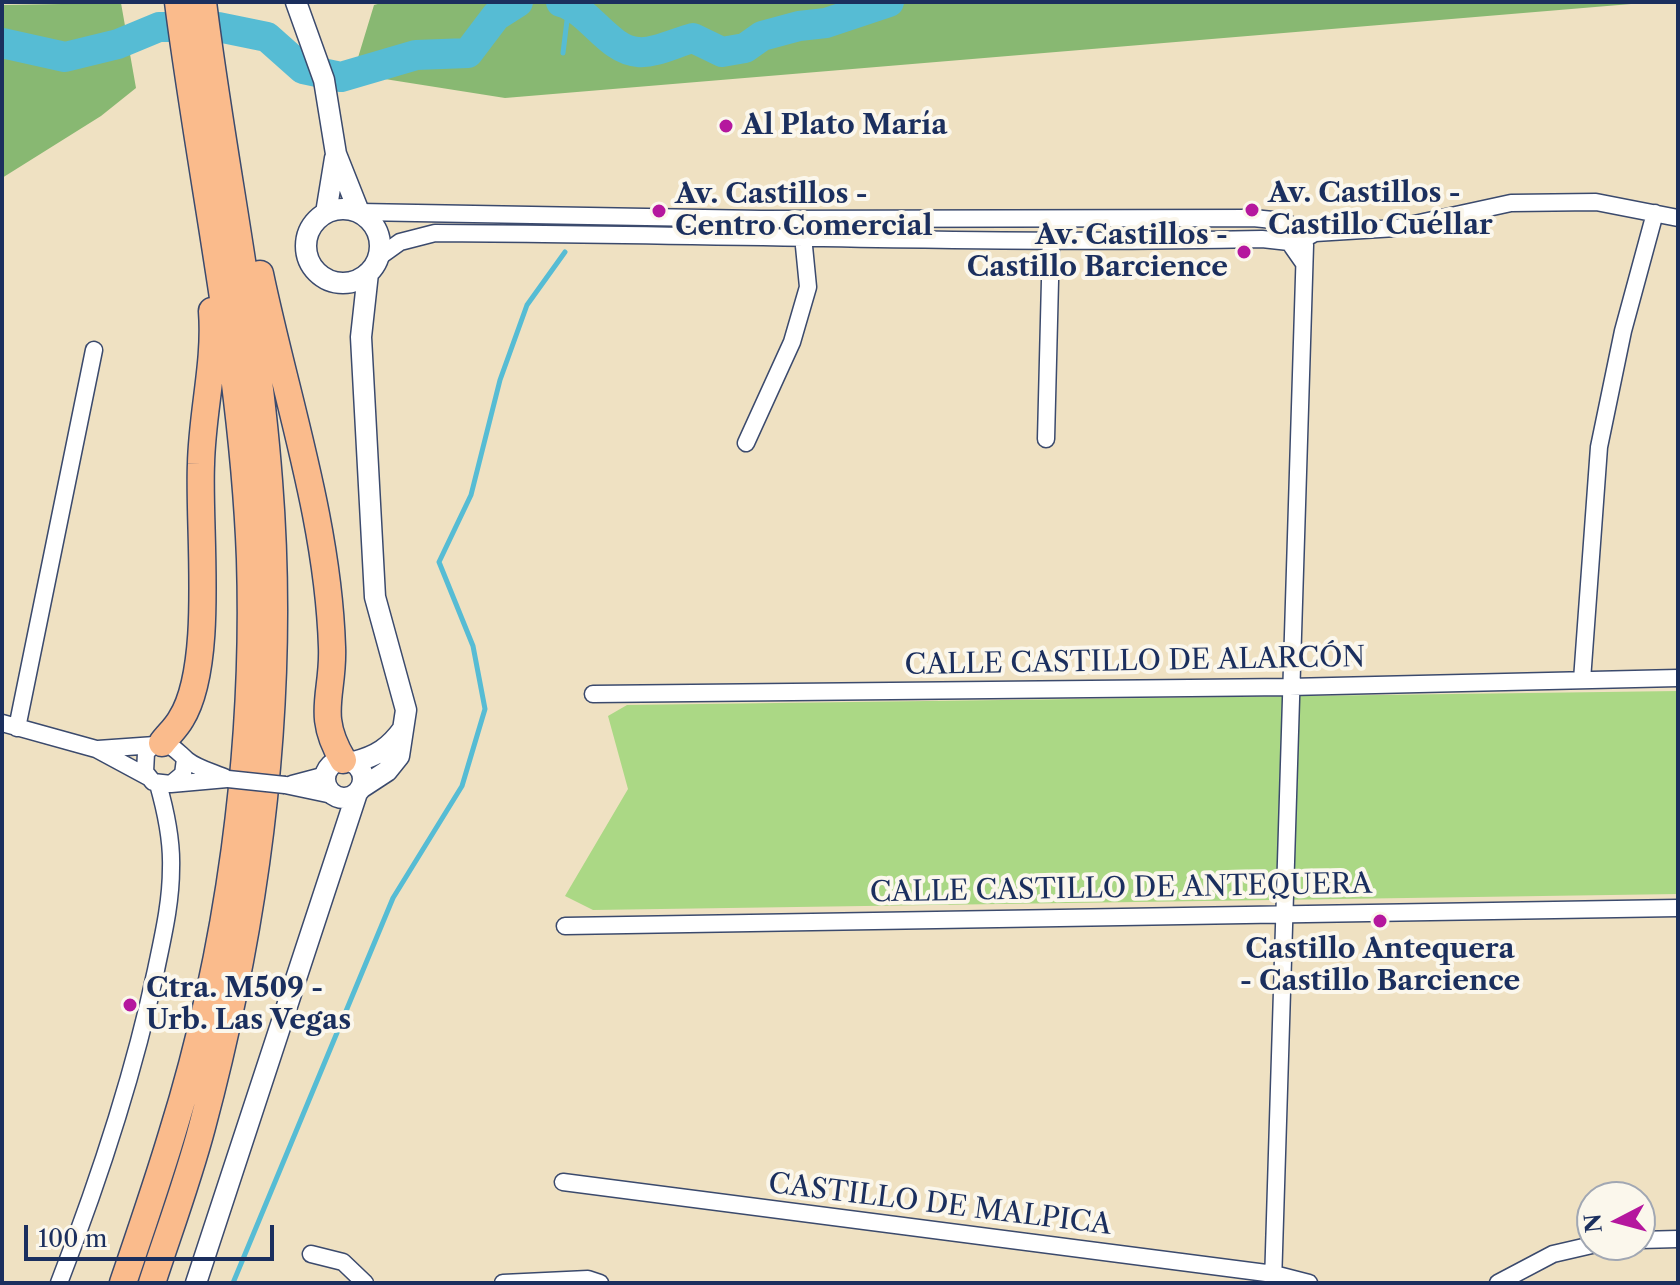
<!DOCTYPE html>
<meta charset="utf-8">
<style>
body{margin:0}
#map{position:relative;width:1680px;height:1285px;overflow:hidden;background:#efe1c2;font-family:"Libre Caslon Text",serif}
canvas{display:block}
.frame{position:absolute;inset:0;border:4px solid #1b2f5e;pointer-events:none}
.north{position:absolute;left:1576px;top:1181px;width:80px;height:80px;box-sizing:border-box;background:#fbf7ec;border:2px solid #a1a7b3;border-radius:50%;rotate:264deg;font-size:22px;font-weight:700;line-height:32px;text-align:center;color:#1b2f5e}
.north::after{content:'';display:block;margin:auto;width:28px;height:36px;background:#b5179e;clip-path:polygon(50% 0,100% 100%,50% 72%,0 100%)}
.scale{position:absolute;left:24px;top:1225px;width:250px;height:36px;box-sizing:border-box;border:4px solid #1b2f5e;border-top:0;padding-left:10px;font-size:24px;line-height:28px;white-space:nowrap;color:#1b2f5e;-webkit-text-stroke:6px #fbf7ec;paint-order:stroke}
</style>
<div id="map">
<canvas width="1680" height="1285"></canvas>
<div class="frame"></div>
<div class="north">N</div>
<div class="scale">100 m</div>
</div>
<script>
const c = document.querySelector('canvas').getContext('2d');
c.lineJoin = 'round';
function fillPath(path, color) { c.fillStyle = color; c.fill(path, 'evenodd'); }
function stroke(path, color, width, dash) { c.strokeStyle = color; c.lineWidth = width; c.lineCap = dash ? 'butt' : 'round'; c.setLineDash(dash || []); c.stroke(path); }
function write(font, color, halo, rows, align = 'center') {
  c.font = font + ' "Libre Caslon Text",serif'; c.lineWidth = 8; c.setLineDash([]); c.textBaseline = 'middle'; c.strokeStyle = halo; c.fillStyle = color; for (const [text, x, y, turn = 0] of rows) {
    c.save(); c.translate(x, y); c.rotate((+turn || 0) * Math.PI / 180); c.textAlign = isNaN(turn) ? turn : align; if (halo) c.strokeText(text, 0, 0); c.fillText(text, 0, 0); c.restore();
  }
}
const green = new Path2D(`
 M1678,691V894L593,910L565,896L628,789L608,716L627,705Z`);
const forest = new Path2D(`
 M385,2H1655L505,98L353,74L374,5Z
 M121,3L136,88L101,116L2,178V5Z`);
const stream = new Path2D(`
 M865,11L868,2
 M563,53L569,4
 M233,1283L393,898L462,786L485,709L473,646L439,562L471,495L500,380L527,305L565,252`);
const river = new Path2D(`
 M561,2C590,10 608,50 638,52C654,54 677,42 693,38L722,52L745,48L762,36L799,26L826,23L889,2
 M2,43L65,57L118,44L159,27H218L267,37L303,69L341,77L416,55L468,53L496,16L518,2`);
const minor = new Path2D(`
 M359,212L761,219L1253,218L1283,221L1299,229L1305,245L1273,1283
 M1296,243L1315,233L1396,228L1511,203L1596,202L1678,218
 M379,257L400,242L435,233C711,234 987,245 1262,239L1289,242L1303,262
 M1046,439L1051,241
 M746,443L792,342L808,287L803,236
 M1582,680L1599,447L1623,331L1655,213
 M593,694L1289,687L1678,678
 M2,723L96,749L148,777
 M17,728L94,350
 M98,749L155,745
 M185,759L183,774L171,784L153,782L145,772L146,753C163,732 174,749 187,760C198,769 216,773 228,779
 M171,784L227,779
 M292,784L326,775
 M285,785L337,796
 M565,926L1678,908
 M563,1182L1274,1274L1309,1283
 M1640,1240L1678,1239
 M311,1254L343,1262L365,1283
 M59,1283C99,1180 133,1078 156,970C163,936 171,903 171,868C172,840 166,812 158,784
 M503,1283L588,1279L600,1283
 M1498,1283L1553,1254L1592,1245`);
const tertiary = new Path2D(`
 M296,2L324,80L336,154L359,212
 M306 246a37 37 0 1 1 74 0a37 37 0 1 1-74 0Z
 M326,213L335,158
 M325 779a19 19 0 1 1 38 0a19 19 0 1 1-38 0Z
 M354,762C377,756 389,748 403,729
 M361,788L387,771L399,756L406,710L375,597L361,337L368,273
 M196,1283L357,793`);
const trunk = new Path2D(`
 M260,274C286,398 328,520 332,647C334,694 315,714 343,760
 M162,743C168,735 176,728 181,719C215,665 198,529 201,464C202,412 216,362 212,311
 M123,1283C140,1233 157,1184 172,1134C229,951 256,751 250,559C243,371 202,188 178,2
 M152,1283C169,1231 188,1180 202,1127C258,918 286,697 269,481C257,320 223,162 203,2`);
const minorBridge = new Path2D(`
 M228,779L285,785`);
const markers = [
 [726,126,8,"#b5179e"],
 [1252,210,8,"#b5179e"],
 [659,211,8,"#b5179e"],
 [1244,252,8,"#b5179e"],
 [1380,921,8,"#b5179e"],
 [130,1005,8,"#b5179e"]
];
const poiNames = [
 ["Al Plato María",742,126],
 ["Av. Castillos -",1268,194],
 ["Castillo Cuéllar",1268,226],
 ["Av. Castillos -",675,195],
 ["Centro Comercial",675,227],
 ["Av. Castillos -",1228,236,"right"],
 ["Castillo Barcience",1228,268,"right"],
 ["Castillo Antequera",1380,950,"center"],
 ["- Castillo Barcience",1380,982,"center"],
 ["Ctra. M509 -",146,989],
 ["Urb. Las Vegas",146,1021]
];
const streetNames = [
 ["CALLE CASTILLO DE ALARCÓN",1135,662,-1],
 ["CALLE CASTILLO DE ANTEQUERA",1121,889,-1],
 ["CASTILLO DE MALPICA",940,1205,7]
];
fillPath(green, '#abd885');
fillPath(forest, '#88b872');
stroke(stream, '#56bcd4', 5);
stroke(river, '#56bcd4', 30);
stroke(minor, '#3b4a6d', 19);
stroke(tertiary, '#3b4a6d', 23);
stroke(trunk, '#3b4a6d', 29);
stroke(minor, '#fff', 16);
stroke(tertiary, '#fff', 20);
stroke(trunk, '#fabb8c', 26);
stroke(minorBridge, '#3b4a6d', 19, []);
stroke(minorBridge, '#fff', 16);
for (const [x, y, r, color] of markers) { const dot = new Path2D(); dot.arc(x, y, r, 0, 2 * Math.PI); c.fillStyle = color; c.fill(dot); stroke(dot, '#fbf7ec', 3); }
write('bold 28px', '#1b2f5e', '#fbf7ec', poiNames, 'left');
write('28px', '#1b2f5e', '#fbf7ec', streetNames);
</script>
